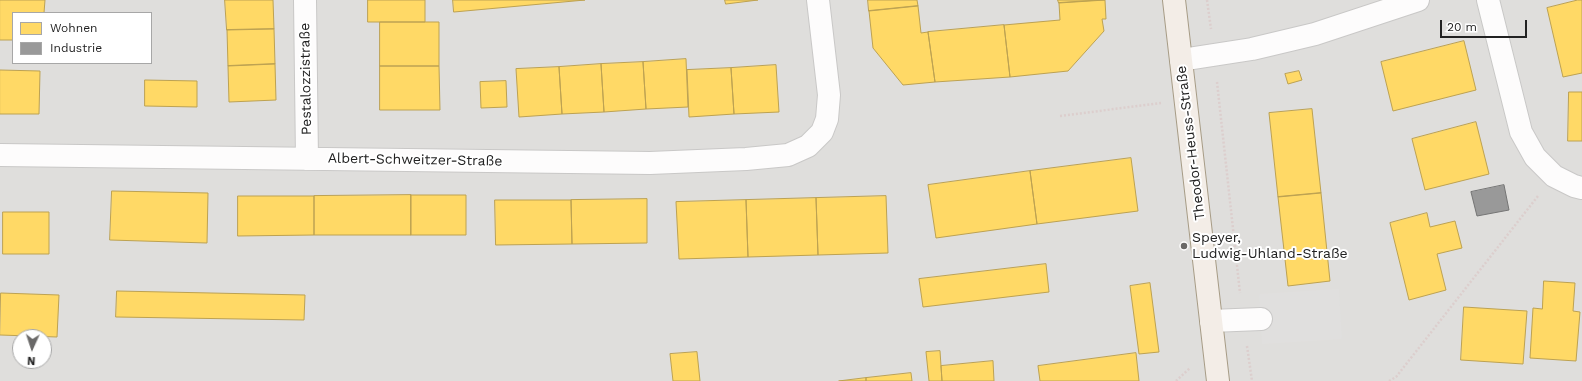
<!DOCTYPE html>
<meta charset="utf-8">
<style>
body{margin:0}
#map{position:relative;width:1582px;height:381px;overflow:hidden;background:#f0eeeb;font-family:"Work Sans",sans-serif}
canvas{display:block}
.legend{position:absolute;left:12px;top:12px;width:140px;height:52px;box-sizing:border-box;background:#fff;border:1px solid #a7a7a7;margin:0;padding:5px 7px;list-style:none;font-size:12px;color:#222}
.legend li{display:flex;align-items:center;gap:8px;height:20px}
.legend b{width:20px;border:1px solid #a7a7a7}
.north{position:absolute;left:12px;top:329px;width:40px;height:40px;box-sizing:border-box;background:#fff;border:1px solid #a7a7a7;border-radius:50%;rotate:183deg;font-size:11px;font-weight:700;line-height:16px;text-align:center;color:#222}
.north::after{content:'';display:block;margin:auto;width:14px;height:18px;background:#6a6968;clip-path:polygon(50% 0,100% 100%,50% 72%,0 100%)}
.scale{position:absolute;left:1440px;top:20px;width:87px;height:18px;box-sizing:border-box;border:2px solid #222;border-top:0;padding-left:5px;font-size:12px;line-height:14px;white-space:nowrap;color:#222;-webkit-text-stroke:3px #fff;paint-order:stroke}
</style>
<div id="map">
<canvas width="1582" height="381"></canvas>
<ul class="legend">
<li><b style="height:11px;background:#ffd966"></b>Wohnen</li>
<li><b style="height:11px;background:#999"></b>Industrie</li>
</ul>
<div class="north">N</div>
<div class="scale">20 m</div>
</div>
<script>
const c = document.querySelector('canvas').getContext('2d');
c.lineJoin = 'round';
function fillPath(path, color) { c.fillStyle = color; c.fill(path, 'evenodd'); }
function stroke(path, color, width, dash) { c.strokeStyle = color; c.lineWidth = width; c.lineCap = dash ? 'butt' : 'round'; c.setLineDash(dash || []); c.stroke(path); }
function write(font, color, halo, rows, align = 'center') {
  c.font = font + ' "Work Sans",sans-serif'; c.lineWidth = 4; c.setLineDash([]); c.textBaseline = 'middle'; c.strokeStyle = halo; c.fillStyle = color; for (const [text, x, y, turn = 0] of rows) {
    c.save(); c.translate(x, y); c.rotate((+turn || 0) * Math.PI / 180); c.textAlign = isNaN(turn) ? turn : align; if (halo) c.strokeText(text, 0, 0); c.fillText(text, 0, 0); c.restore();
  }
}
const residential = new Path2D(`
 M0,0H1582V381H0ZM13,13H151V63H13ZM20,337H44V361H20Z`);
const parking = new Path2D(`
 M1339,289L1342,339L1262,344L1259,294Z`);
const homes = new Path2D(`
 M0,0H45L44,13H13V40H0Z
 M225,0H273L274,29L227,30Z
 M368,0H425V22H368Z
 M453,0H585L454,12Z
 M725,0H758L726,4Z
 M868,0H917L918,6L869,11Z
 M1058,0H1105L1059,3Z
 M1105,0L1106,19H1102L1104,31L1068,71L1010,77L1004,25L1060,20L1059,3Z
 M1578,0H1582V73L1563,77L1547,8Z
 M918,6L921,33L928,32L935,82L903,85L873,48L869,11Z
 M380,22H439V66H380Z
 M1004,25L1010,77L935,82L928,32Z
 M274,29L275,64L228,66L227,30Z
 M1464,41L1476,90L1393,111L1381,62Z
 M686,59L688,107L646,109L643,62Z
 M643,62L646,109L604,112L601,64Z
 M275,64L276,100L229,102L228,66Z
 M601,64L604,112L562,114L559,67Z
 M776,65L779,112L734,114L731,68Z
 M380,66H439L440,110H380Z
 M559,67L562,114L519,117L516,69Z
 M731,68L734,114L689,117L687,70Z
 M0,70L40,71L39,114H0Z
 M1299,71L1302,80L1288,84L1285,74Z
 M145,80L197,81V107L145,106Z
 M506,81L507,107L481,108L480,82Z
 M1569,92H1582V141H1568Z
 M1312,109L1321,193L1278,197L1269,113Z
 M1476,122L1489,174L1425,190L1412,139Z
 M1131,158L1138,211L1037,224L1030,171Z
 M1030,171L1037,224L936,238L928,185Z
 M112,191L208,193L207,243L110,240Z
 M1321,193L1330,281L1288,286L1278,197Z
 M411,195H466V235H411Z
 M411,195V235H314V196Z
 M238,196H314V235L238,236Z
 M886,196L888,253L818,255L816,198Z
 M816,198L818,255L748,257L746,200Z
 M647,199V243L572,244L571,200Z
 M495,200H571L572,244L496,245Z
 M746,200L748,257L679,259L676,202Z
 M3,212H49V254H3Z
 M1427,213L1430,227L1455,221L1462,248L1437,254L1446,290L1409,300L1390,223Z
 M1046,264L1049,292L923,307L919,279Z
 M1544,281L1575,283L1573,311L1580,312L1576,361L1530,358L1533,308L1542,309Z
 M1150,283L1159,352L1139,354L1130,286Z
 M117,291L305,295L304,320L116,317Z
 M1,293L59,295L57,337L0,335Z
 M1464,307L1527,311L1523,364L1461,360Z
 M940,351L942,381H929L926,352Z
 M697,352L700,381H673L670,354Z
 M1136,353L1139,381H1040L1038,366Z
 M993,361L994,381H942L941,366Z
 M911,373L912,381H866V378Z
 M866,378V381H839Z`);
const industry = new Path2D(`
 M1504,185L1509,210L1477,216L1471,192Z`);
const path = new Path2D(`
 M1207,0L1211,29
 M1217,82L1240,293
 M1060,116L1161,103
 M1247,346L1252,381
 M1176,381L1190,368
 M1389,381L1396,377L1538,196`);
const minor = new Path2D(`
 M305,0L307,159
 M1488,0L1521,132L1535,157L1554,176L1574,186L1582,188
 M1181,60L1252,49L1315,34L1418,0
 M0,155L650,163L746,159L788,155L808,146L822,132L827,119L829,95L818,0
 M1211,321L1261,319`);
const major = new Path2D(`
 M1174,0L1218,381`);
const markers = [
 [1184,246,4,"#6a6968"]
];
const streetNames = [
 ["Pestalozzistraße",306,79,-91],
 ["Theodor-Heuss-Straße",1191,143,-97],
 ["Albert-Schweitzer-Straße",415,160,1]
];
const poiNames = [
 ["Speyer,",1192,238],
 ["Ludwig-Uhland-Straße",1192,254]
];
fillPath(residential, '#dfdedc');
fillPath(parking, '#e0dfde');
fillPath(homes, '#ffd966');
stroke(homes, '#bda252', 1);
fillPath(industry, '#999');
stroke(industry, '#757575', 1);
stroke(minor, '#c9c8c7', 24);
stroke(major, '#a79c86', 24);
stroke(path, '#dccecd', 2.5, [2, 2]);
stroke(minor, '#fdfcfc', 22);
stroke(major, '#f3ede7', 22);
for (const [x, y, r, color] of markers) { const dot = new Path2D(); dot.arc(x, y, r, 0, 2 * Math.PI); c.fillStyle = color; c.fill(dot); stroke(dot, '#fff', 1.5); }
write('14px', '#222', '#fff', streetNames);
write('14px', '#222', '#fff', poiNames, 'left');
</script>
